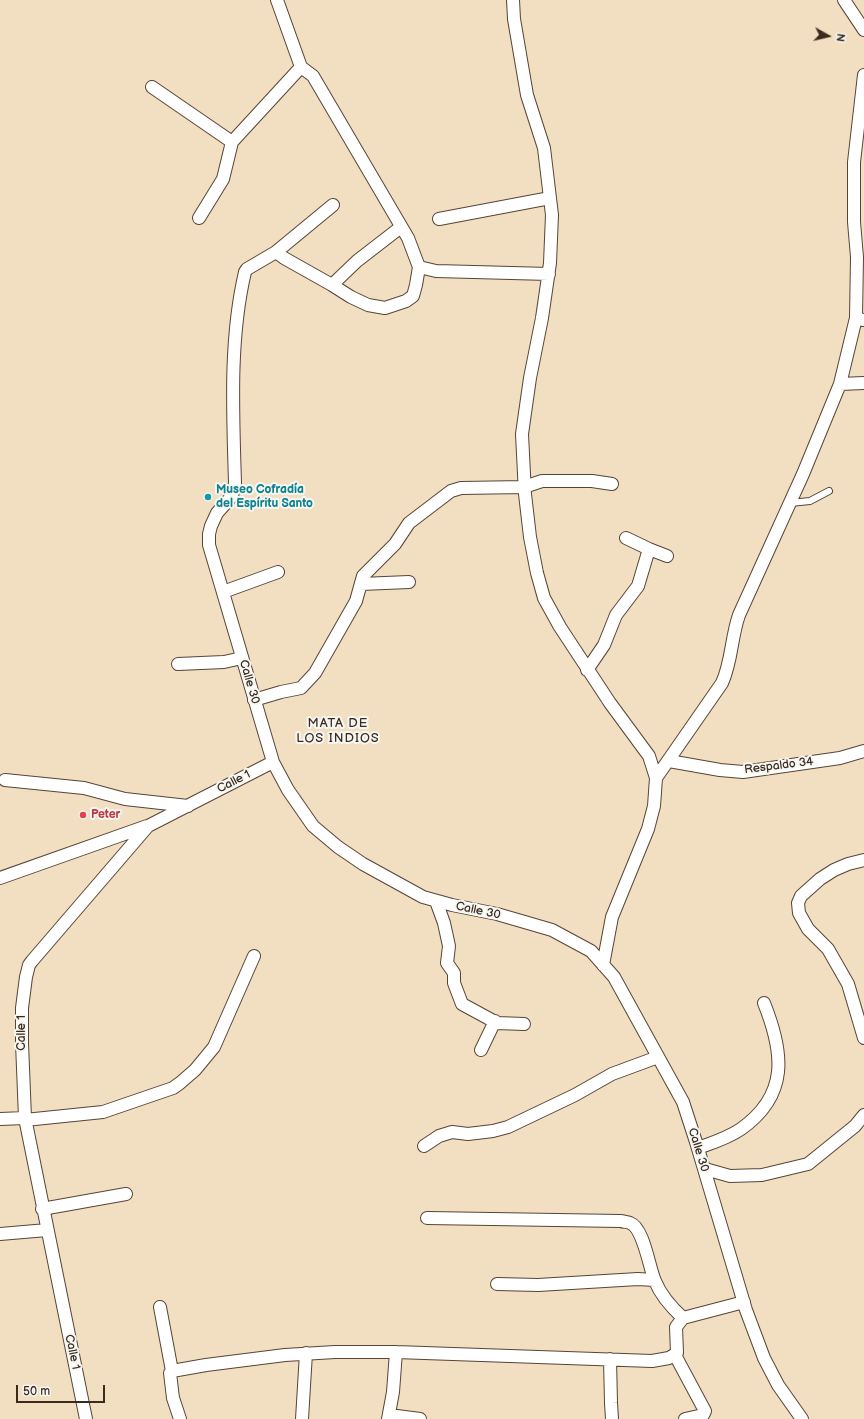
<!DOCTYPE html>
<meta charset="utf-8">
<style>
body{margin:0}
#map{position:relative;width:864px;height:1419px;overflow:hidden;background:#f2dec1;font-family:"Balsamiq Sans",sans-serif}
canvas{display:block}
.north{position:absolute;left:808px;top:16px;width:40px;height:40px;-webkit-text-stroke:3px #f6f6f2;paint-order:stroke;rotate:98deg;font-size:11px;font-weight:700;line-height:16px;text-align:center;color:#3b2a1e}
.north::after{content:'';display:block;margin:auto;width:14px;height:18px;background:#3b2a1e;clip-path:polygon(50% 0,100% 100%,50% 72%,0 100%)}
.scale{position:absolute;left:16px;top:1385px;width:89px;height:18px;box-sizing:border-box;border:2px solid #3b2a1e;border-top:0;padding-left:5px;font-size:12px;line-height:14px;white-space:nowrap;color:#3b2a1e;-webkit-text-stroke:3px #f6f6f2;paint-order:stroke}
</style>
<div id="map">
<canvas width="864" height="1419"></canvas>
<div class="north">N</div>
<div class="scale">50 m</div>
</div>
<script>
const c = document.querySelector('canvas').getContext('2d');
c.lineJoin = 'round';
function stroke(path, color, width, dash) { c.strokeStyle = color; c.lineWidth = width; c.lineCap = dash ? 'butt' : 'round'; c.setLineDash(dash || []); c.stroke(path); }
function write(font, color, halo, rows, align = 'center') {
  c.font = font + ' "Balsamiq Sans",sans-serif'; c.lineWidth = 4; c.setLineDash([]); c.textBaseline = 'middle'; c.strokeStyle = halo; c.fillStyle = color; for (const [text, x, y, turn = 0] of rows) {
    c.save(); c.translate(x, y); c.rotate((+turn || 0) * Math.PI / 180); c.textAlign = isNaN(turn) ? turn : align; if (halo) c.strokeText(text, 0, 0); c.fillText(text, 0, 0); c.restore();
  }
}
const lane = new Path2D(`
 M790,503L810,501L829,491`);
const street = new Path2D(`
 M277,0L301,67L313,76L408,238L419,267L436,271L549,274
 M513,0L514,19L527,95L544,148L552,215L550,263L542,318L530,378L522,434L525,494L530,537L537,573L544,598L560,627L610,703L649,756L656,778L654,806L648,829L612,917L603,965
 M844,0L864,30
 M152,87L232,142
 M199,218L223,179L232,142L301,67
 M439,219L550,198
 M401,227L357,261L332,285L351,297L368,305L385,308L406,301L413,296L416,285L419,267
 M276,252L247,269L245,272C229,340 233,414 235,483L232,496L217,513L211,526L209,534V545L273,762L288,790L313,826L338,847L363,864L423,897L452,905L497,914L552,930L591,951L614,977L683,1102L696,1142L746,1310L764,1358L778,1385L802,1419
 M332,285L284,258L276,252L333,205
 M863,320L856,318L857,257L854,222V162L864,75
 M840,384L864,383
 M626,538L649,549
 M361,584L409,582
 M223,592L278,572
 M178,664L224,662L242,658
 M587,670L604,645L616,615L638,586L649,549L667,556
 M254,700L281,692L301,688L315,673L356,601L363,576L395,544L409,523L451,491L461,488L524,487L542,481H592L612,484
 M669,761L720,770L743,772L840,758L864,751
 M656,778L722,683C732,661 731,638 739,615L803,474L840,384L856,318
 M5,780L84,788L125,799L188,806
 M864,860L848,864L834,870L820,879L801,896L798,903L799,913L808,929L828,949L848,984L864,1038
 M0,878L147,826
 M436,901L444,923L449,946L447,963L454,973V983L462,1004L497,1023L524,1024
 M481,1050L495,1021
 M0,1119L25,1118
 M25,1120L103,1112L173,1088L180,1083L195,1070L214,1047L254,956
 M424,1146L439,1136L452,1132L468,1134L493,1131L508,1127L575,1095L612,1074L658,1057
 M698,1148C712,1143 728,1138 741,1129C789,1095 784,1053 764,1003
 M705,1169L730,1176L762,1175L808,1164L855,1126L864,1115
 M42,1209L126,1194
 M427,1218L621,1221C624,1222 628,1222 630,1223C644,1228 649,1268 655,1281C661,1296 671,1307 683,1318
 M0,1234L47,1230
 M497,1284L538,1285L638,1279L654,1280
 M160,1307L172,1371
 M675,1355L705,1411L703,1415L685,1419
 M610,1359L611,1403L612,1419
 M389,1415L420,1419
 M86,1419L25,1118L22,1043V1008L26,977L29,965L32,961L148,826L273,762
 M180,1419L173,1398L170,1373L172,1371L206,1365L285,1355L335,1352H396L652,1361L669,1358L677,1353L676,1327L683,1318L744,1302
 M302,1419L306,1353
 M388,1419L393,1392L396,1352`);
const markers = [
 [208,497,4,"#0f9aa8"],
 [83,815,4,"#e0444e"]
];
const cultureNames = [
 ["Museo Cofradía",216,490],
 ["del Espíritu Santo",216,504]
];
const streetNames = [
 ["Calle 30",249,682,74],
 ["Respaldo 34",779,766,-7],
 ["Calle 1",234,782,-27],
 ["Calle 30",478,911,12],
 ["Calle 1",22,1033,-90],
 ["Calle 30",698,1150,73],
 ["Calle 1",72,1352,78]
];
const healthNames = [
 ["Peter",91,815]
];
const neighbourhoodNames = [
 ["MATA DE",338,724],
 ["LOS INDIOS",338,739]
];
stroke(lane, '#564536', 8);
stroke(street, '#564536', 14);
stroke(lane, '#fff', 6);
stroke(street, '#fff', 12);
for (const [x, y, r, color] of markers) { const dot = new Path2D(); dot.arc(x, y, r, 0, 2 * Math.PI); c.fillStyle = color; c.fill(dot); stroke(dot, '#f6f6f2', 1.5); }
write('bold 12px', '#0d838f', '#f6f6f2', cultureNames, 'left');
write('12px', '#3b2a1e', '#f6f6f2', streetNames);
write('bold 12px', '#be3a42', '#f6f6f2', healthNames, 'left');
c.letterSpacing = '1px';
write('13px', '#3b2a1e', '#f6f6f2', neighbourhoodNames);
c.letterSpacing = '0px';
</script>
